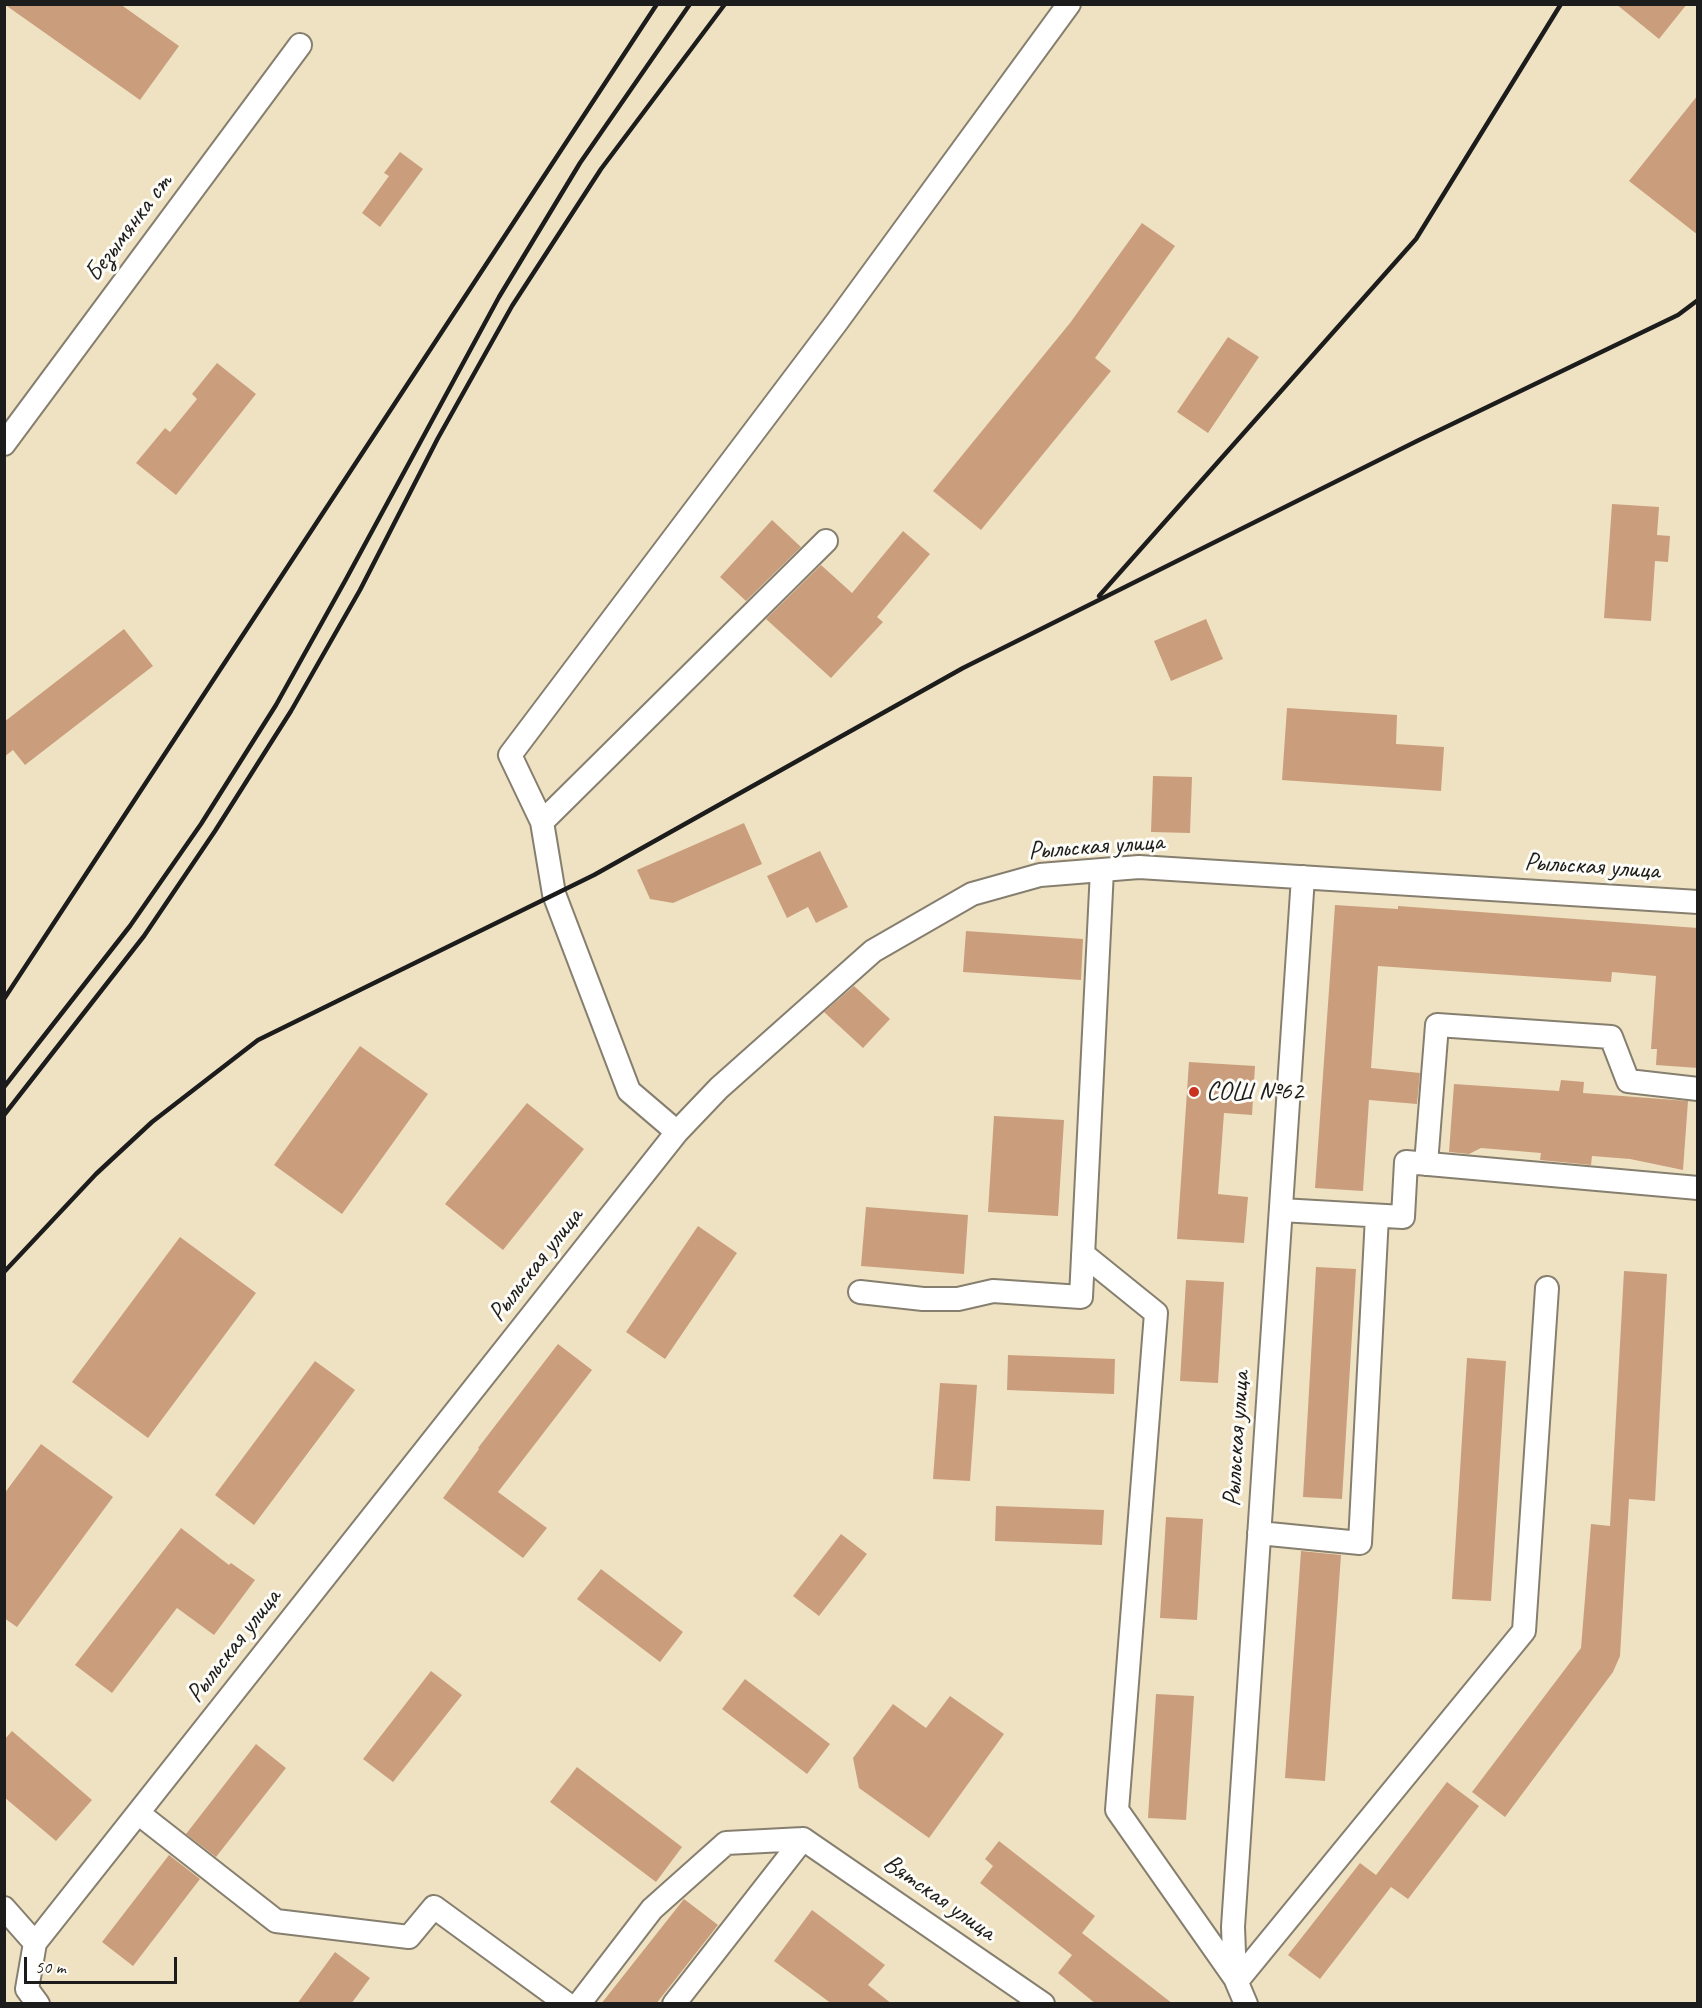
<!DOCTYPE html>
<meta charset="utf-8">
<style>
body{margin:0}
#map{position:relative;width:1702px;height:2008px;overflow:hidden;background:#efe2c2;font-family:Caveat,sans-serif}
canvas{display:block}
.frame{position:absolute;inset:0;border:6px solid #1c1c1c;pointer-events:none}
.scale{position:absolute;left:24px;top:1957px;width:153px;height:27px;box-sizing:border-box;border:3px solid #1c1c1c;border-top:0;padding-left:8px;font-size:18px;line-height:21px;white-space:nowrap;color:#1c1c1c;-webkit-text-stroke:4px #fdfcf7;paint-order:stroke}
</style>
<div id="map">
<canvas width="1702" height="2008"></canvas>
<div class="frame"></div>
<div class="scale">50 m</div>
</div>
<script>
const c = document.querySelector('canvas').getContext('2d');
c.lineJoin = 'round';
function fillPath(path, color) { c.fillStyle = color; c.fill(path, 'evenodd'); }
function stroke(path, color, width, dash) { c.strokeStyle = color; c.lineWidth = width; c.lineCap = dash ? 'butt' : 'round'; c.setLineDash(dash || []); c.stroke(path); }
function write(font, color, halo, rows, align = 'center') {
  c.font = font + ' Caveat,sans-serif'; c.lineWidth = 6; c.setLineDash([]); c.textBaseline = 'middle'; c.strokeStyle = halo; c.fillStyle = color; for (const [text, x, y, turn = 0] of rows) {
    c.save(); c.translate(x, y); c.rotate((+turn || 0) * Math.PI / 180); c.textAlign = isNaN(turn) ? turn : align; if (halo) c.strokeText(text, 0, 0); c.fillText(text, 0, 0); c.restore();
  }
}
const building = new Path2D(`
 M4,4H120L179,46L140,100Z
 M1616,4H1687L1659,39Z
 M1698,95V235L1629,181Z
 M400,152L423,169L380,227L362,213L389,176L384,173Z
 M1142,223L1175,246L1095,358L1111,371L981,530L933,491L1070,323Z
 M1228,337L1259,357L1208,433L1177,412Z
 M217,363L256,394L176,495L136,463L165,428L170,432L197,399L192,394Z
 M1612,504L1659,507L1657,535L1670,536L1668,562L1655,561L1651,621L1604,618Z
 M772,520L801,547L746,601L720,577Z
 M903,531L930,554L877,617L883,622L831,678L766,619L821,565L852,593Z
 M1206,619L1223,659L1171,681L1154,641Z
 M124,629L153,666L25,765L13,750L4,757V722Z
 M1287,708L1397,715L1396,744L1444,747L1441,791L1282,780Z
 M1153,776L1192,777L1190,833L1151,832Z
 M744,823L762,864L673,903L650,899L637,870Z
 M820,851L848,907L816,923L808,907L787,918L767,876Z
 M1335,905L1398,909V906L1698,928V1068L1656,1065L1657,1049H1651L1656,976L1612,972L1611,982L1378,966L1371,1068L1420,1073L1417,1104L1369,1100L1363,1191L1315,1188Z
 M966,931L1083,939L1081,980L963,972Z
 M854,986L890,1019L863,1048L824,1012Z
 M360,1046L428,1094L342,1214L274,1165Z
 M1189,1062L1255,1066L1252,1115L1224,1113L1218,1194L1248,1197L1244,1243L1177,1239Z
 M1561,1080L1584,1082L1583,1093L1688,1101L1683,1170L1630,1159L1592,1156L1591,1165L1540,1160L1541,1153L1481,1148L1469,1154L1449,1152L1454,1084L1559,1091Z
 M527,1103L584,1149L503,1250L445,1204Z
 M994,1116L1064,1120L1058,1216L988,1212Z
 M866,1207L968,1215L964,1274L861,1266Z
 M698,1226L737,1253L665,1359L626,1332Z
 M180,1237L256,1293L148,1438L72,1382Z
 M1316,1267L1356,1269L1342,1499L1303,1497Z
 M1624,1271L1667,1274L1655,1501L1629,1499L1620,1656L1613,1672L1505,1817L1472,1792L1581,1648L1591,1524L1610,1526Z
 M1186,1280L1224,1282L1218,1383L1180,1381Z
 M558,1344L592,1370L498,1492L547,1528L523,1558L443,1498L479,1449L478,1448Z
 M1008,1355L1115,1359L1114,1394L1007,1390Z
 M1467,1358L1506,1361L1491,1601L1452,1599Z
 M315,1361L355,1390L254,1525L215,1495Z
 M940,1383L977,1385L970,1481L933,1479Z
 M41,1444L113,1497L17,1627L4,1618V1494Z
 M996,1506L1104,1510L1102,1545L995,1541Z
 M1166,1517L1203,1519L1197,1620L1160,1618Z
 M181,1528L229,1565L231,1563L255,1580L214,1635L177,1608L112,1693L75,1665Z
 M841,1534L867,1554L819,1616L793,1596Z
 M1301,1551L1341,1555L1325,1781L1285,1778Z
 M601,1569L683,1632L660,1662L577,1599Z
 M431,1671L462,1695L393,1782L363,1759Z
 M745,1679L830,1744L807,1774L722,1709Z
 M1156,1694L1194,1696L1186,1820L1148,1818Z
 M950,1696L1004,1734L929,1838L859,1788L853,1758L893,1704L926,1728Z
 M12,1731L92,1800L56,1841L4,1797V1740Z
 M256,1744L286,1768L216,1857L186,1834Z
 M577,1767L682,1847L656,1882L550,1802Z
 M1447,1782L1479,1806L1408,1899L1391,1887L1320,1979L1288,1955L1360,1863L1376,1875Z
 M999,1841L1095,1916L1082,1933L1173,2004H1096L1058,1973L1072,1955L980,1883L993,1866L985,1859Z
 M169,1855L200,1879L133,1966L102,1942Z
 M684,1899L718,1925L656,2004H601Z
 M812,1910L885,1965L868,1985L892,2004H832L774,1961Z
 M335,1952L370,1978L351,2004H297Z`);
const minor = new Path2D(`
 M4,444L300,45
 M542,822L510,755L836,323L1069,4
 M677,1132L629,1091L554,894L542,822L826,541
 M1426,1164L1437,1025L1611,1037L1628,1081L1698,1089
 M1281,1210L1403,1217L1406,1162L1698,1188
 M1083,1254L1156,1313L1117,1810L1237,1981L1524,1631L1547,1288
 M860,1292L923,1299H958L993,1291L1081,1297L1102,870
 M1259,1533L1360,1543L1377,1216
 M138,1813L276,1921L409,1937L434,1907L567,2004
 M803,1839L1043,2004
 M4,1908L35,1943
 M38,2004L27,1989L35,1943L677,1132L719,1088L873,951L972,894L1040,875L1139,867L1698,902
 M579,2004L652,1909L726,1843L803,1839
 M674,2004L803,1839
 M1246,2004L1235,1978L1233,1927L1303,877`);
const rail = new Path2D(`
 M1099,596L1416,239L1561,4
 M4,999L657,4
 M4,1087L130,926L201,824L276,705L345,581L499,297L580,163L690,4
 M4,1115L144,936L215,831L291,711L360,590L438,438L512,306L601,169L725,4
 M4,1272L96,1174L152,1122L258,1040L594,875L963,668L1417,441L1678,315L1698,300`);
const markers = [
 [1194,1092,6,"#c8321e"]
];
const streetNames = [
 ["Безымянка ст",129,228,-53],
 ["Рыльская улица",1096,847,-4],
 ["Рыльская улица",1592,867,4],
 ["Рыльская улица",536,1265,-52],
 ["Рыльская улица",1237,1439,-86],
 ["Рыльская улица",234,1646,-52],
 ["Вятская улица",939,1898,35]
];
const poiNames = [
 ["СОШ №62",1206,1092]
];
fillPath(building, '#ca9e7c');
stroke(minor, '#867f6f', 26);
stroke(minor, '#fff', 22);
stroke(rail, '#1c1c1c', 4.5);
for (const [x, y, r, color] of markers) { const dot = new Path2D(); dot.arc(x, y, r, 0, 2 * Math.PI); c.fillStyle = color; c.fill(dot); stroke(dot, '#fdfcf7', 2); }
write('26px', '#1c1c1c', '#fdfcf7', streetNames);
write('26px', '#1c1c1c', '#fdfcf7', poiNames, 'left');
</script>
